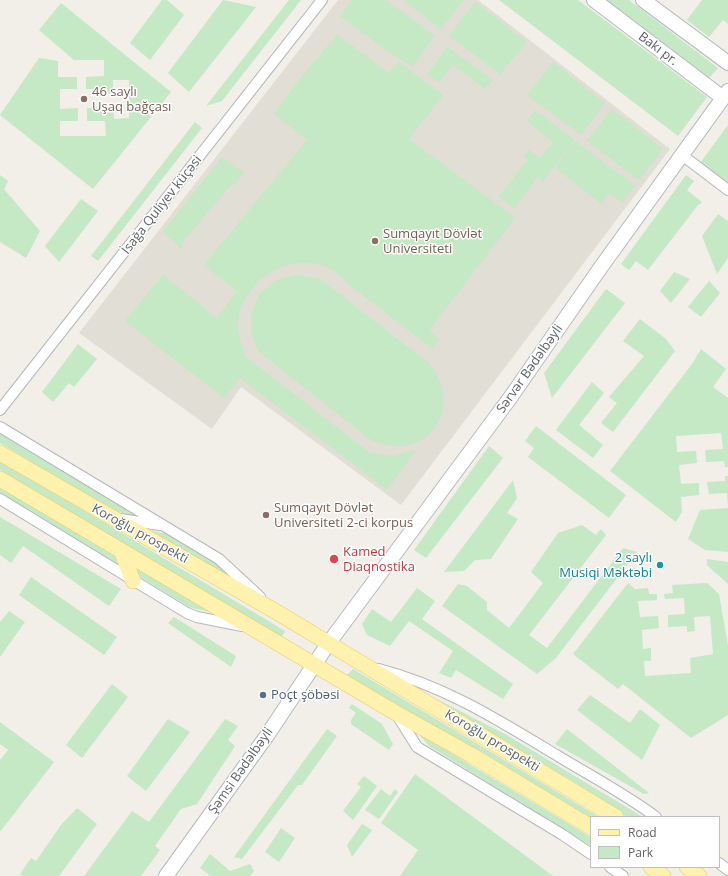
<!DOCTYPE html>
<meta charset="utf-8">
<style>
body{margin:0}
#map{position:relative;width:728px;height:876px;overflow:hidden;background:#f1efe8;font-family:"Open Sans",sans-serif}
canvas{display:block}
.legend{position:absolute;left:590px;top:816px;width:130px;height:52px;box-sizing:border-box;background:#fff;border:1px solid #bfc1c3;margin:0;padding:5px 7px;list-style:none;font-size:12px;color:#5f6368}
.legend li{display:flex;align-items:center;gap:8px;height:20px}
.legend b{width:20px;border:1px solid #bfc1c3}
</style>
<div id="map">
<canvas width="728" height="876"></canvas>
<ul class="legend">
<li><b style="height:5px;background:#fff2af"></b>Road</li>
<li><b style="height:11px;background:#c5e8c5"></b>Park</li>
</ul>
</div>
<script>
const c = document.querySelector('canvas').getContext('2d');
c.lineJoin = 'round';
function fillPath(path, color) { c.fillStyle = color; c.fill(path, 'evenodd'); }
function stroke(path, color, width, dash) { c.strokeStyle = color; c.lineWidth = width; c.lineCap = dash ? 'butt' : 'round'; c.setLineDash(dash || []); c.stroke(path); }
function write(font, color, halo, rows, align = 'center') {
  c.font = font + ' "Open Sans",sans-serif'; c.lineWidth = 3; c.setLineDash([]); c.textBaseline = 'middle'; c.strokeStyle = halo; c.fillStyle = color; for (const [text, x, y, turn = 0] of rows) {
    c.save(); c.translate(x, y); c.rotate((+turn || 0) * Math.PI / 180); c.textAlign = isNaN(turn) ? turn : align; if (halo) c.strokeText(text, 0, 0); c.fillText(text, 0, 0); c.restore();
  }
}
const education = new Path2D(`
 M338,0H478L670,149L401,505L241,387L212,429L79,333Z`);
const green = new Path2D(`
 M162,0H167L184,15L150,60L130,43Z
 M223,0L256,7L189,92L168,73Z
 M289,0H301L222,101L206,106Z
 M352,0H386L435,36L412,67L389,52L340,16Z
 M403,0H464L441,29Z
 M499,0H578L707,97L678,136Z
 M607,0H629L718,68L709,78Z
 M702,0H728V24L723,20L709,37L687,20Z
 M475,2L527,42L500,74L449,36Z
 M61,3L171,92L93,189L0,115L39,58L58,61V77H77V89H60V109L78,108V121H60V136H106L105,121H87V108H105V104H113L114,119L129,118V80H113V94H105L104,89H86V77L104,76V60H74L39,30Z
 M337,35L389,73L399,62L443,95L409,139L515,218L429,331L439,339L433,349C405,328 378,307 351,286C344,280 334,269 325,266C297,258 269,266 252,289C234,314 235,329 246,357L370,453L393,456L416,450L387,490L240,378L224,398L125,321L163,275L217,318L237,291L204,265L307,140L274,114L297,82Z
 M447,47L493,80L485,89L453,65L439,82L427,75Z
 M553,62L605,103L581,135L527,95Z
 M612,109L663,149L639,180L587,141Z
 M535,110L575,140L543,181L538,177L514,209L499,196L528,160L524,156L529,150L540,158L553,142L527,121Z
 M195,122L202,128L98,261L91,256Z
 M728,125V184L700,163Z
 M575,141L635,186L622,203L610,193L602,204L555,168Z
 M222,157L244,173L235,184L233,183L181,244L183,247L181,248L163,232Z
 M0,175L8,181L4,189L40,231L26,258L0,242Z
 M686,175L694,181L687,190L702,202L699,205H698L648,270L636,261L629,270L621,264Z
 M81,199L98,211L59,262L45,246Z
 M718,214L728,221V258L717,274L702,236Z
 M674,272L690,279L671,303L660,291Z
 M298,275L320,279C348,301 376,322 404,344C413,351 426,358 432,367C446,386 449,416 430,433C411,451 393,448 371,440L258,351L251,332V316L259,295L276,280Z
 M709,281L720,293L701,317L688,307Z
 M606,289L625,303L552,398L544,373Z
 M640,319L666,339L675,351L613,432L601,423L617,403L609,397L644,356L623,341Z
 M78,344L97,359L74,387L69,383L53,402L42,392Z
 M701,349L726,369L713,387L728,398V467H725L724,461L706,462L705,450L723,449L721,433L676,436L677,452L696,451L697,463L679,465L681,484L699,483V495L681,497L682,512L676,522L610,471L692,364Z
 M592,382L604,393L579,425L603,445L593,458L556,430Z
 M536,426L626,495L609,518L528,457L534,448L525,441Z
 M0,434L139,517L113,511L0,443Z
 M489,446L503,458L426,558L414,550Z
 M0,460L285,631L281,638L2,471L0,470Z
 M725,476H728V507L727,493L709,494L707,482L725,481Z
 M513,480L517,498L507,513L518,519L491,559L475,560L464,571L444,572Z
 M0,487L114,554L120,567L0,493Z
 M728,508V552L705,550L688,539L700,510Z
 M0,517L121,589L109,606L23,546L11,563L0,555Z
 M582,525L596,535L601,529L606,535L529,635L547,648L623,548L637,552L556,658L537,674L442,606L458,584L467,586L487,602V610L509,628L543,583L531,572L558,533Z
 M147,530L169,534L217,562L233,582Z
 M707,559L728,562V584L707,565Z
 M131,564L210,612L189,607L137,575Z
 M31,577L117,637L104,655L19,595Z
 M628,583L635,589L648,588L649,594H657V600L638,601L640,617L658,616L659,628L642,630L643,649L651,648V661H644L645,676L691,673L690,658L713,654L710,616L694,617L695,631L687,632V626L668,627V615L685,614L684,598L665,599L664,594L673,593L672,585L707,583L719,594L728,645V715L691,738L623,684L618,689L573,654Z
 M417,588L435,601L422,619L513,684L503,699L456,670L451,678L439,673L453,651L409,621L390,646L367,635L362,624L372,609L391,622Z
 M9,611L25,622L0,657V622Z
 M174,617L236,656L231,667L168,623Z
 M353,669L599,817H591V819L548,793L347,675Z
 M112,684L128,697L82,758L66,745Z
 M421,691L505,734L643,817H627L580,786Z
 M590,695L630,723L640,709L660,725L642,760L577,710Z
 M352,704L382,724L393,744L389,750L351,724V720L356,713L349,708Z
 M168,719L190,732L146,791L127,776Z
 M225,719L238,726L228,740L235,746L197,804L181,809L155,846L160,850L141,876H84L132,811L149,822Z
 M0,722L54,762L0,832V760L8,750L0,744Z
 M327,729L337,736L302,785H298L242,859L234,857Z
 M567,729L649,793L644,794L555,744Z
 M419,734L591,837V846L429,746Z
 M415,774L553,876H400L418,850L381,823Z
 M364,776L377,786L353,820L343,811L361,787L357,784Z
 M381,789L390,796L395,789L398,792L379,819L365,810Z
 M77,808L97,824L59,876H23L20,874L31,858L36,861L61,825Z
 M362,824L372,830L352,857L347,845Z
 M281,828L295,838L279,862L265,852Z
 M210,854L230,871L250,864L254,871L250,876H211L200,868Z`);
const street = new Path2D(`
 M682,155L728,190
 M0,410L322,0
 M0,427L219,559L260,597
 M0,499L187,613L197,617L242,626
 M120,519L160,525
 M379,669C445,686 500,721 558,756C591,776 625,794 656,817
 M397,715L417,747L563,835L591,854
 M719,863L728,870
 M610,867L623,876`);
const secondary = new Path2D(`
 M594,0L723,98
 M643,0L728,63
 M166,876L266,737L328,644L510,398L601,267L728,91`);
const primary = new Path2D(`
 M0,453L280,614L616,817
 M0,479L396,713L473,756L591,827
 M121,550L133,581
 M651,867L663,876
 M687,867L699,876`);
const markers = [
 [84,99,4,"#8d6e63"],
 [375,241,4,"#8d6e63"],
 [266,515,4,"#8d6e63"],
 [334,559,5,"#e0444e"],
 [660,565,4,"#0f9aa8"],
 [263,695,4,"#5c6f8a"]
];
const streetNames = [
 ["Bakı pr.",658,49,37],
 ["İsağa Quliyev küçəsi",162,205,-52],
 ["Sərvər Bədəlbəyli",530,369,-55],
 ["Koroğlu prospekti",140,534,29],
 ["Koroğlu prospekti",492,741,31],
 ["Şəmsi Bədəlbəyli",241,771,-55]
];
const educationNames = [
 ["46 saylı",92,92],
 ["Uşaq bağçası",92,107],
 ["Sumqayıt Dövlət",383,234],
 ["Universiteti",383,249],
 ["Sumqayıt Dövlət",274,508],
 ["Universiteti 2-ci korpus",274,523]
];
const healthNames = [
 ["Kamed",343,552],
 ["Diaqnostika",343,567]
];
const cultureNames = [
 ["2 saylı",652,558],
 ["Musiqi Məktəbi",652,573]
];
const serviceNames = [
 ["Poçt şöbəsi",271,695]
];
fillPath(education, '#e1ded6');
fillPath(green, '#c5e8c5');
stroke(street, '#b5b8bc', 12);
stroke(secondary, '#b6babf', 16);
stroke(primary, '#f2c960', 16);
stroke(street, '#fff', 10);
stroke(secondary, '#fff', 14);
stroke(primary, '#fff2af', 15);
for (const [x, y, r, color] of markers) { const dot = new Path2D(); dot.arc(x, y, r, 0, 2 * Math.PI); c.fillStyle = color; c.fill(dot); stroke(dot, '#fff', 1.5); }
write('13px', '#5f6368', '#fff', streetNames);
write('13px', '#785e54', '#fff', educationNames, 'left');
write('13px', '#be3a42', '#fff', healthNames, 'left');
write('13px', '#0d838f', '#fff', cultureNames, 'right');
write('13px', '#4e5e75', '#fff', serviceNames, 'left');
</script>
